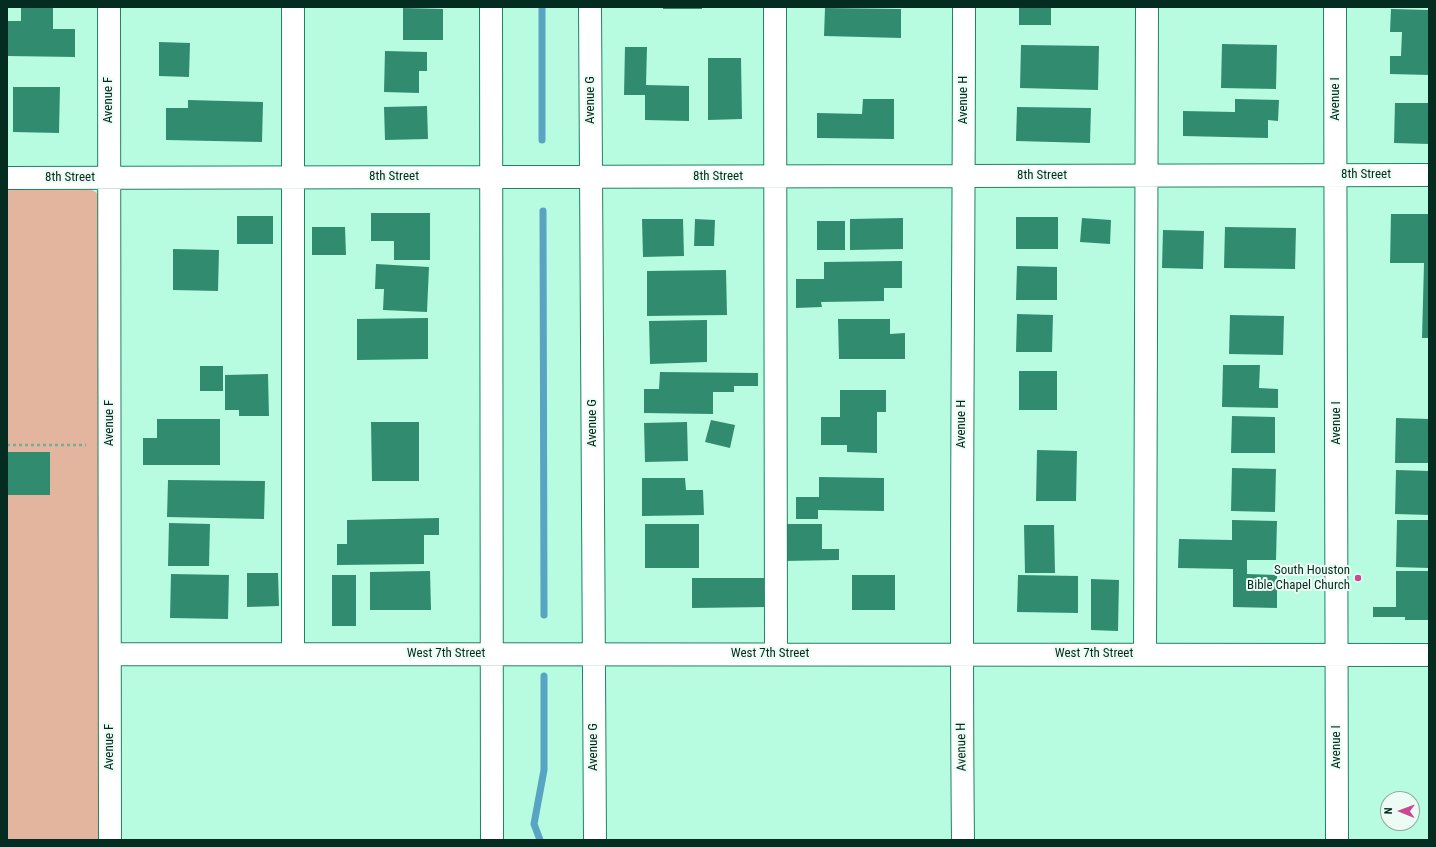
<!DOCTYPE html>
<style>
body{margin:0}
#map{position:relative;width:1436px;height:847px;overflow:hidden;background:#b7fce0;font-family:"Roboto Condensed",sans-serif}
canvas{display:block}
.frame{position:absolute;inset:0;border:8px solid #052c20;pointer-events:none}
.north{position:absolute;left:1380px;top:791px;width:40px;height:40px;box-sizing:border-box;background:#ecfcf5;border:1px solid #90a9a0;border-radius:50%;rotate:271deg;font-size:11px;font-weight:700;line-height:16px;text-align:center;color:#052c20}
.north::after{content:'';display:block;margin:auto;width:14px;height:18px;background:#c84892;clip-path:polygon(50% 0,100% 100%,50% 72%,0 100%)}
</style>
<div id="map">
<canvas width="1436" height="847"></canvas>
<div class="frame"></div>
<div class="north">N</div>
</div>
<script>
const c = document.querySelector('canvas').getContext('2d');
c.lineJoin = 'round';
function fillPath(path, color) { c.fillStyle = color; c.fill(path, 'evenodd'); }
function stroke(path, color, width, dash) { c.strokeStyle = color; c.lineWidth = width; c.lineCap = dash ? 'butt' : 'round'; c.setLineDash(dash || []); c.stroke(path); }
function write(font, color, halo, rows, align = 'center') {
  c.font = font + ' "Roboto Condensed",sans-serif'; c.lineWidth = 4; c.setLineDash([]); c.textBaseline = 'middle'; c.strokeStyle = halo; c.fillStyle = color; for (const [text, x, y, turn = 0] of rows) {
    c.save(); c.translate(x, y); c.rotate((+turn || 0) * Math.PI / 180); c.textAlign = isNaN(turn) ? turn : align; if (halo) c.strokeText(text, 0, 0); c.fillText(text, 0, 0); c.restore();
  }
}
const green = new Path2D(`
 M7,187H87L97,193L102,205L101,840H7Z`);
const stream = new Path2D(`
 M542,7V140
 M543,211L544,615
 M540,840L534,824L544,770V676`);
const building = new Path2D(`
 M21,7H53V29H75V57L7,56V21H21Z
 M663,7H702V9H663Z
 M1019,7H1051V25H1019Z
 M403,8L443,9V40H403Z
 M825,8L901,9V38L824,36Z
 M1391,9L1429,10V75L1390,74V56H1401L1402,32H1390Z
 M159,42L190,43L189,77L159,76Z
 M1222,44L1277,45L1276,89L1221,88Z
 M1021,45L1099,46L1098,90L1020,88Z
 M625,47H647L646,85L689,86V121L645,120V95H624Z
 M385,51L427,52V71H419V93L384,92Z
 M708,58H741L742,119L708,120Z
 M13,87H60L59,133L13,132Z
 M863,99H894V139L817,138V113L862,114Z
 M1235,99L1279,100L1278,121L1268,120V138L1183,136V111L1235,112Z
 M188,100L263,102L262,142L166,140V108H188Z
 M1395,103H1429V144L1394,143Z
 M427,106L428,139L385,140L384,107Z
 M1017,107L1091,108L1090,143L1016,141Z
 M371,213H430V260H394V241H371Z
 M1391,214H1429V338H1422L1424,263H1390Z
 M237,216H273V244H237Z
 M1016,217H1058V249H1016Z
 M903,218V249L850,250V219Z
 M1082,218L1111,220L1110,244L1080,242Z
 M642,219H683L684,256L643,257Z
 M695,219L715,220L714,246H694Z
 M817,221H845V250H817Z
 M312,227H345L346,255H312Z
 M1225,227L1296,228L1295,269L1224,268Z
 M1163,230L1204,231L1203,269L1162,268Z
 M173,249L219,250L218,291L173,290Z
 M902,261V288H884V301L821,302L822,307L796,308V279H824V262Z
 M376,264L429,267L427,312L383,310L384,289H375Z
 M1017,266L1057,267V300H1016Z
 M726,270L727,315L647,316V271Z
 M1017,314L1053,315L1052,352H1016Z
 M1230,315L1284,316L1283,355L1229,354Z
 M428,318V359L357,360V319Z
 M838,319H890V334L905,333V359H839Z
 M707,320V362L650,364L649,321Z
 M1223,365H1260L1259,388L1278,389V408L1222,407Z
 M200,366H223V391H200Z
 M1019,371H1057V410H1019Z
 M660,372L758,373V386H734V392H713V414L644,413V389H659Z
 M268,374L269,416H239V410H225V375Z
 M840,390H886V412H877V453L847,452V445H821V417H840Z
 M1232,416L1275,417V453H1231Z
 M1396,418L1429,419V463H1395Z
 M157,419H220V465H143V438H157Z
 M711,420L735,425L730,448L705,442Z
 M371,422H419V481H372Z
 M687,422L688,461L645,462L644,423Z
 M1037,450L1077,451L1076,501H1036Z
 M7,452H50V495H7Z
 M1232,468L1276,469L1275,512L1231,511Z
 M1396,470L1429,471V515L1395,514Z
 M819,477L884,478V511L818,510V519H796V497H819Z
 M642,478H685L686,490H703L704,515L642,516Z
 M168,480L265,481L264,519L167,517Z
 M439,518V535H424V564L337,565V544H347V520Z
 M1232,520L1277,521L1276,560H1247V574L1277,575V608L1233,607V569L1178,568L1179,539L1232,540Z
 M1397,520H1429V568L1396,567Z
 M169,523L210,524L209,566H168Z
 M645,524H699V568H645Z
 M782,524H822V549H839V560L783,561Z
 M1024,525H1054L1055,573H1025Z
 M430,571L431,610H370V572Z
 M1396,571H1429V620H1405V617H1373V607H1396Z
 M247,573H278L279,606L247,607Z
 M171,574L229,575L228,619L170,618Z
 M332,575H356V626H332Z
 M852,575H895V610H852Z
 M1018,575L1078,576V613L1017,612Z
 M692,578H767V607L692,608Z
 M1091,579L1119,580L1118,631L1091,630Z`);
const path = new Path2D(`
 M7,445H86`);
const minor = new Path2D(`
 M109,7L110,840
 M491,7L492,840
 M590,7L595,840
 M775,7L776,654
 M1335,7L1337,840
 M7,178L1429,175
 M110,654L1429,655
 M293,654V7
 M1145,654L1147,7
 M963,840C960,562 964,285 964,7`);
const markers = [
 [1358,578,4,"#c84892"]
];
const streetNames = [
 ["Avenue I",1336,99,-90],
 ["Avenue F",109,100,-90],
 ["Avenue G",591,100,-90],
 ["Avenue H",964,100,-90],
 ["8th Street",1366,175],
 ["8th Street",1042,176],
 ["8th Street",394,177],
 ["8th Street",718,177],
 ["8th Street",70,178],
 ["Avenue F",110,423,-90],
 ["Avenue G",593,423,-90],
 ["Avenue I",1337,423,-90],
 ["Avenue H",962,424,-90],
 ["West 7th Street",446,654],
 ["West 7th Street",770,654],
 ["West 7th Street",1094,654],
 ["Avenue F",110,747,-90],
 ["Avenue G",594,747,-90],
 ["Avenue H",962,747,-91],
 ["Avenue I",1337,747,-90]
];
const poiNames = [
 ["South Houston",1350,571],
 ["Bible Chapel Church",1350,586]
];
fillPath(green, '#e4b59e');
stroke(stream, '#5aa4c3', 7);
fillPath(building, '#318c6f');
stroke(minor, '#228164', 24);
stroke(path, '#74ad97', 2.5, [3, 3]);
stroke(minor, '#fff', 22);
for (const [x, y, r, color] of markers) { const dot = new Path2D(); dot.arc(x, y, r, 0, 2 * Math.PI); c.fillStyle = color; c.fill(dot); stroke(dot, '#ecfcf5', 1.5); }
write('13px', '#052c20', '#ecfcf5', streetNames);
write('13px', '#052c20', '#ecfcf5', poiNames, 'right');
</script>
